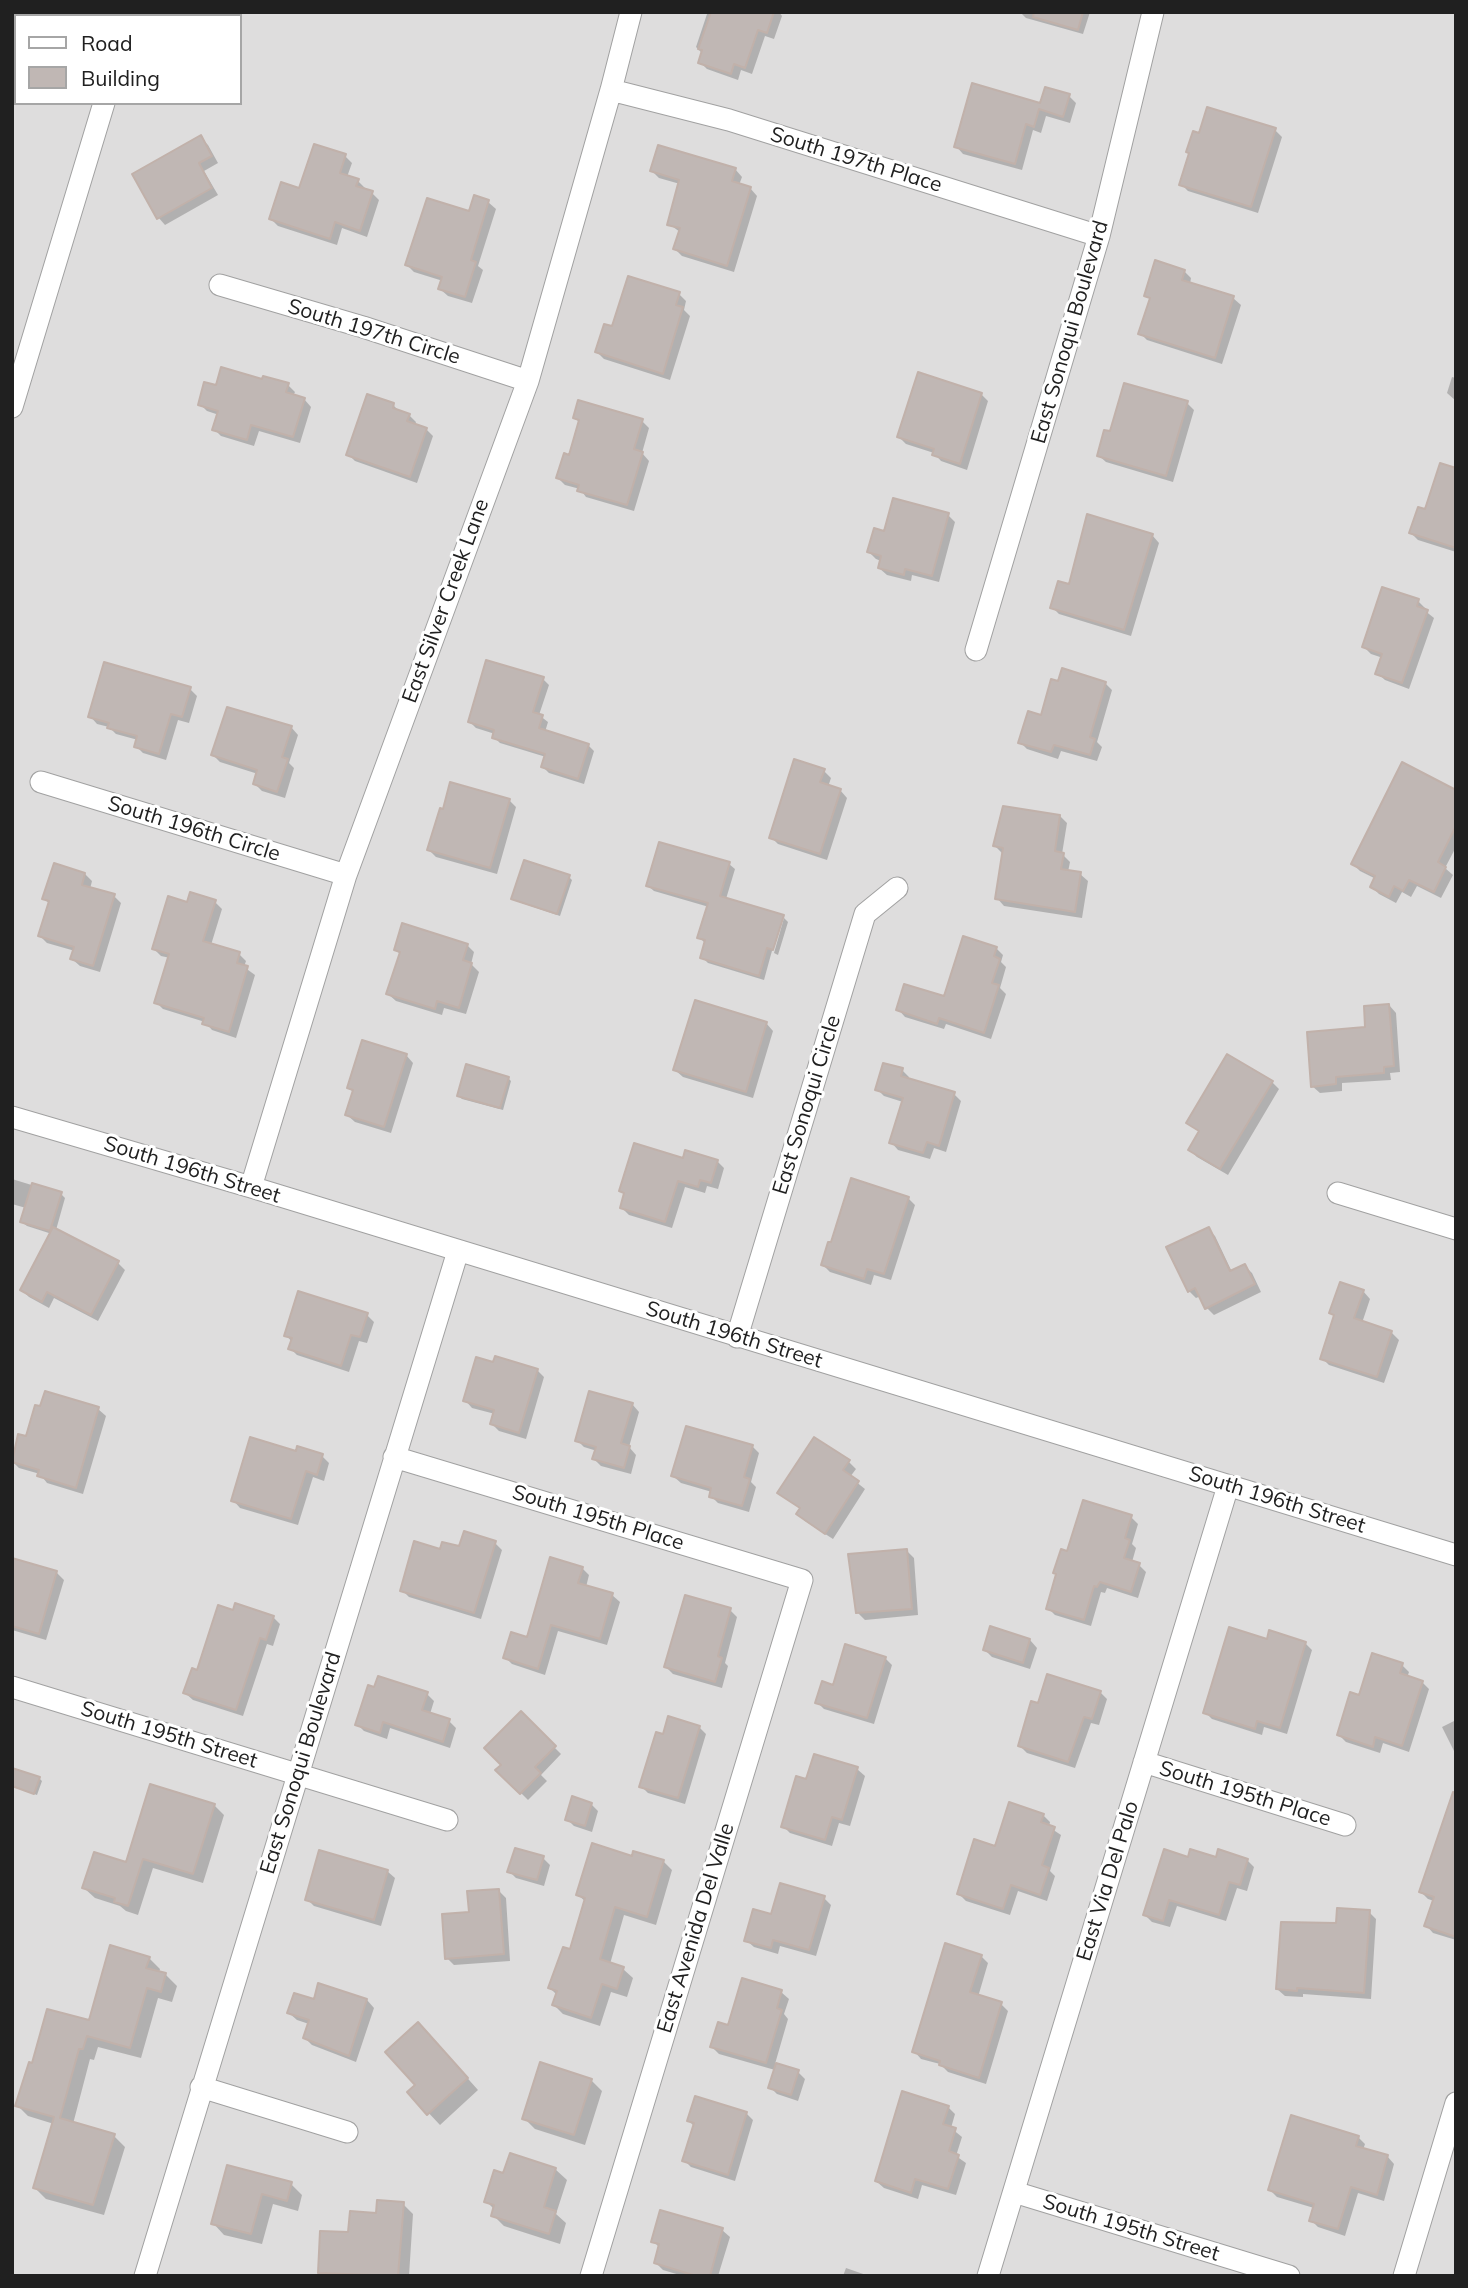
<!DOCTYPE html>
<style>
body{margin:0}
#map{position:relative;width:1468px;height:2288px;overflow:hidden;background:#f0ece7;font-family:Mulish,sans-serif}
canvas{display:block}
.frame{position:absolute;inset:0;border:14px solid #202020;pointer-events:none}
.legend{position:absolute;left:14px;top:14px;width:228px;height:91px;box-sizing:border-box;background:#fff;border:2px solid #a6a6a6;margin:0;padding:9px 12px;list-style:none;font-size:21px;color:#202020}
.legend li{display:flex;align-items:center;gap:14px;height:35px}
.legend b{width:35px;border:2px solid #a6a6a6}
</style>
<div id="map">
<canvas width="1468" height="2288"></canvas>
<div class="frame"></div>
<ul class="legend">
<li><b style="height:9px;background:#fff"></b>Road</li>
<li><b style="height:19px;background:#c0b7b4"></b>Building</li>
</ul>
</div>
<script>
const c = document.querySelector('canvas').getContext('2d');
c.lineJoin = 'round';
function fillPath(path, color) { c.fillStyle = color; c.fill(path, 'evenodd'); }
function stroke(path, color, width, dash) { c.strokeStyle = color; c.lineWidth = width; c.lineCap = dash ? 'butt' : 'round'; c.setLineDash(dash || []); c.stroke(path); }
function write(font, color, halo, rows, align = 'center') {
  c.font = font + ' Mulish,sans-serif'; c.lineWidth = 6; c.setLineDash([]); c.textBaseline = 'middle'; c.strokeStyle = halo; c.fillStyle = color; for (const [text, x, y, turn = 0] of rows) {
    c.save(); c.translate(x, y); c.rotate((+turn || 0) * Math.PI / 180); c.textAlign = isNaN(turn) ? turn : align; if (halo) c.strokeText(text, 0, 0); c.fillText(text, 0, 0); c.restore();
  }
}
const residential = new Path2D(`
 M12,12H1456V2276H12ZM16,16H240V103H16Z`);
const shadow = new Path2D(`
 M702,12H779L782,16L774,39L765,36L752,74L741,70L738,80L707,69L700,62L702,53L696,47L707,14Z
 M1020,12H1090L1083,34L1026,18Z
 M1069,96L1076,103L1070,123L1046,116L1041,133L1033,130L1022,170L963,154L956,146L1042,105Z
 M1275,130L1282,137L1258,213L1188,191L1181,184L1200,135Z
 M201,138L208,145L218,163L204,171L218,195L165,225L158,217Z
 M345,156L352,163L347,177L358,181L365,188L364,190L372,193L379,200L367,237L342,228L337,245L278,226L271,219L300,190Z
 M735,169L742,177L739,185L750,188L757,196L734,272L682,256L675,249L680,232L669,224L680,184L659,178L652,171Z
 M475,198L488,202L496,209L478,266L483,270L472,303L448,296L440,289L443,281L414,272L407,265L470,214Z
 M1184,271L1191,278L1190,284L1233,298L1241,305L1222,364L1147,340L1140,333L1151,300L1146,296Z
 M679,294L686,301L684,310L690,316L670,380L604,359L597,352L613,329Z
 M1452,377L1456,378V401L1447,393Z
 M263,381L288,385L295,392L293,396L304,399L311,407L300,443L259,431L254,446L221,436L214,429L219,415L207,411L200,404Z
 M981,394L988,401L967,470L941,461L934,453L906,444L899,437Z
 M1187,403L1194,410L1173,482L1106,462L1098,455L1111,434Z
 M393,405L401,413L409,415L416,422L415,425L426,429L433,436L417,483L355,461L348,454Z
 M575,418L642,421L649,428L642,453L649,461L634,511L586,497L580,489L565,485L558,478L570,457L580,423Z
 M1456,470V552L1418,540L1411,533Z
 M948,515L955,522L939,582L912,575L911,581L887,575L879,568L881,561L876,559L869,552L885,533Z
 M1152,535L1159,543L1131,636L1059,614L1052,607L1070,586Z
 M1418,601L1425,608L1424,610L1434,618L1409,689L1385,680L1377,673L1383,658L1371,654L1364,647Z
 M543,679L549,685L539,715L548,722L545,732L588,745L594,751L584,784L549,773L543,767L546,757L500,743L494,737L495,734L476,728L470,722Z
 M1105,683L1112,690L1097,742L1102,747L1097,761L1061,751L1058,759L1027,749L1020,742L1042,717Z
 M190,689L197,696L189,723L178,720L166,760L143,753L136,746L138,740L116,734L109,727L97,724L90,716Z
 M291,727L298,735L289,763L294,768L285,798L262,791L255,784L258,774L220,762L213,755Z
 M824,771L831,778L828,787L840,790L847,798L827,860L778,844L771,837Z
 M1456,792V847L1445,868L1453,875L1441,898L1417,886L1411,897L1402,892L1396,903L1379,894L1372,887L1376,879L1360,871L1353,864Z
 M509,800L516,807L497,874L436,857L429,850Z
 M1060,816L1067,823L1062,854L1070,862L1068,872L1080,874L1088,881L1082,918L1004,906L997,898L1002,853L995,846Z
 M729,864L735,869L726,899L783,918H781L764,980L708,963L702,957L705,943L699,937L709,907L654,891L648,886Z
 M85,874L92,881L90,889L114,896L121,903L100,972L80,966L72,959L75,951L47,943L40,936L50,904L44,899Z
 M569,877L572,880L560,916L516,901L513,898Z
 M215,902L222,909L211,945L239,954L246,961L244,967L255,975L236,1038L212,1030L205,1022L163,1009L156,1002L170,958L161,956L154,949L188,904Z
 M784,918L788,922L778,955L774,953Z
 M467,945L474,952L471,964L479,972L466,1014L444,1008L442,1015L396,1001L388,994L401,955L396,950Z
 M996,948L1003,955L1001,962L1006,967L1000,988L1006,994L991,1039L946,1024L944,1029L905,1017L898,1009L945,999Z
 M1389,1005L1396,1013L1400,1072L1390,1073L1391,1080L1342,1083V1091L1320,1093L1312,1086Z
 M766,1023L773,1031L753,1098L683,1077L675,1070Z
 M406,1055L413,1063L391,1133L355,1122L347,1115L354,1093L349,1088Z
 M902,1070L909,1077L908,1080L954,1094L961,1101L946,1152L934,1148L930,1159L898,1150L891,1142L903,1102L884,1096L877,1089Z
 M508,1078L511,1081L503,1110L462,1099L459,1096Z
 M1272,1082L1279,1089L1228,1175L1197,1157L1190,1150L1200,1132L1188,1122Z
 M684,1160L717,1161L724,1168L718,1189L707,1186L705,1193L685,1187L672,1228L629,1215L622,1208L625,1196L621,1191Z
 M12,1179L61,1194L65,1198L56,1230L118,1263L125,1270L98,1321L54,1298L49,1308L29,1297L22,1290L52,1234L27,1226L22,1222L26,1208L12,1204Z
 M908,1198L915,1205L891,1280L874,1275L871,1285L830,1272L823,1265Z
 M1208,1229L1215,1236L1232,1272L1245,1266L1252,1273L1261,1292L1214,1315L1207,1308L1201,1296L1196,1298L1189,1291Z
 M1363,1291L1370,1299L1362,1323L1392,1333L1399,1340L1384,1383L1329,1365L1322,1358L1335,1317L1331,1313Z
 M367,1315L374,1322L367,1343L359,1341L349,1372L297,1355L290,1348L292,1342L286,1335Z
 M494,1364L537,1370L544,1377L526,1439L499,1431L492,1424L495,1414L472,1408L465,1400Z
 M46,1393L98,1409L106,1416L83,1494L47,1483L40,1474L19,1468L12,1461L19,1436L27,1438Z
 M632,1404L639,1412L629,1447L636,1455L631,1474L601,1466L594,1459L597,1451L584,1447L577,1440Z
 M752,1446L759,1453L751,1482L756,1487L749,1512L718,1503L711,1496L712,1492L681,1483L673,1476Z
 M297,1453L322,1456L329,1463L324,1481L313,1477L298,1525L240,1508L233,1500Z
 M849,1462L856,1469L850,1477L865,1489L833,1539L805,1521L798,1514L801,1509L779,1493Z
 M1131,1517L1138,1524L1132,1544L1136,1548L1132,1562L1139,1565L1146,1572L1138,1598L1107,1588L1105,1593L1101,1592L1091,1626L1055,1615L1048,1608L1068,1553Z
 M495,1543L502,1550L481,1619L409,1597L402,1590L441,1551Z
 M907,1551L914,1558L918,1615L865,1620L858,1613Z
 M12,1560L57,1573L64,1580L46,1640L12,1630Z
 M582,1568L589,1575L586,1587L612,1595L620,1602L607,1645L558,1631L545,1675L512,1664L505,1657L528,1639Z
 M730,1610L737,1617L725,1663L728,1666L722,1688L673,1674L666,1667Z
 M273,1617L280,1624L273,1646L267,1644L243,1716L193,1700L185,1693L199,1672Z
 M1030,1640L1037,1648L1030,1669L992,1657L985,1650Z
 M1268,1641L1305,1643L1312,1650L1287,1734L1264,1727L1262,1735L1212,1719L1205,1712Z
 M885,1658L892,1665L874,1724L824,1709L817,1702Z
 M1402,1665L1409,1672L1407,1678L1422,1682L1429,1689L1409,1752L1383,1743L1380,1753L1346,1742L1339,1735L1360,1697Z
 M1100,1692L1107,1699L1099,1725L1091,1723L1075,1768L1027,1753L1020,1746L1039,1706Z
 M427,1694L434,1701L430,1714L449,1721L456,1728L450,1748L390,1728L387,1739L364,1731L357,1724Z
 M521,1714L561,1754L541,1775L547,1781L528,1800L498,1770L503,1765Z
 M1456,1720V1755L1442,1727Z
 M699,1727L706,1734L685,1804L648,1793L641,1786L664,1736Z
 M857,1769L865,1776L850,1826L839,1823L832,1846L790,1833L783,1826L807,1782Z
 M39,1778L42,1781L37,1795L12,1786V1781Z
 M591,1804L598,1811L592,1832L574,1826L567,1819Z
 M214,1805L224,1815L203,1883L153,1868L138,1915L126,1911L120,1906L95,1898L84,1888L127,1865Z
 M1043,1815L1050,1822L1049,1827L1061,1835L1050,1871L1055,1876L1047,1901L1018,1891L1010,1915L966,1901L959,1894L996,1848Z
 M1456,1824V1940L1433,1933L1426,1925L1434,1901L1428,1899L1421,1892Z
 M543,1858L550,1865L544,1886L516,1878L509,1871Z
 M633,1858L663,1861L672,1870L656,1925L624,1915L610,1964L623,1969L633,1978L627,1997L611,1992L600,2026L563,2014L554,2005L557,1995L550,1988L571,1951L586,1902L578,1895Z
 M1189,1859L1247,1860L1254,1867L1247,1891L1237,1888L1226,1921L1177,1906L1170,1927L1152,1922L1145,1915Z
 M387,1871L395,1878L381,1926L314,1906L307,1899Z
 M499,1891L506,1898L510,1961L454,1965L447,1958Z
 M824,1898L831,1905L816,1956L780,1946L778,1954L754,1947L746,1940Z
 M1369,1912L1376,1919L1371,1999L1303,1994V1997L1285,1996L1277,1989L1338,1925Z
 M981,1956L988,1963L978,1997L1001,2004L1008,2011L986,2084L948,2072L940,2064L921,2059L914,2051Z
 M149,1958L160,1969L159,1973L166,1975L177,1986L172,2002L158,1998L141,2058L98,2047L94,2060L90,2059L73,2124L114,2136L125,2147L104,2215L46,2199L35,2188L54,2124L28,2116L17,2105L33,2065L90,2022Z
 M781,1992L789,1999L784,2014L788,2019L775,2064L798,2072L805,2079L798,2101L777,2094L770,2087L775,2070L719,2054L712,2047Z
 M367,2000L374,2008L356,2062L312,2045L305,2038L309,2024L297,2020L289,2013Z
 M429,2035L478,2090L440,2125L409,2092L417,2085Z
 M591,2080L602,2091L585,2145L535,2129L524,2118Z
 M948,2107L955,2114L951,2128L962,2137L956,2156L966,2163L956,2195L922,2185L918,2199L884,2188L876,2181Z
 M746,2113L753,2120L735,2181L691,2167L684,2160L694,2126L689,2121Z
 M1358,2137L1365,2144L1363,2150L1387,2156L1394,2164L1384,2201L1358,2193L1345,2236L1318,2227L1311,2220L1314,2208L1277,2197L1270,2190Z
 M228,2167L291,2184L302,2195L298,2211L273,2204L262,2244L224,2235L213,2223Z
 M555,2169L567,2180L556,2214L566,2223L560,2244L504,2226L493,2215L495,2210L486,2201L505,2175Z
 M403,2204L413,2214L409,2276H323L319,2272L350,2234L378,2215Z
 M722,2230L730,2237L718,2276H683L663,2270L656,2263L660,2248L653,2241Z
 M846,2268L869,2276H843Z`);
const building = new Path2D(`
 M711,12H774L767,33L758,30L745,68L734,64L731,74L698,63L702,50L698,49Z
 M1034,12H1083L1078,30L1033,17Z
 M972,83L1040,103L1045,87L1070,94L1063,117L1039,109L1034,127L1026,124L1015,164L954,147Z
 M1207,107L1276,128L1251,207L1179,185L1189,153L1186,152L1193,131L1199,133Z
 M201,135L212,156L199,163L212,188L157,219L132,174Z
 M314,144L346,154L340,173L359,179L356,186L373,191L360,231L335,222L330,239L269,219L281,182L299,188Z
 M658,145L736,168L732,181L751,187L727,266L673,249L680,228L667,225L679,180L650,171Z
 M474,195L489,200L471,260L476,262L465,297L438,289L442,277L405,265L427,198L469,211Z
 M1155,260L1185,270L1182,280L1234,296L1215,358L1138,334L1150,298L1144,296Z
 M628,276L680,292L676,305L683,307L663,374L595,352L604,324L612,326Z
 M221,367L262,379L263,376L289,383L286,392L305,398L293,437L251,425L247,440L212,430L218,411L198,405L204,382L216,385Z
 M918,372L982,393L960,464L932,455L934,449L897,437Z
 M1124,383L1188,401L1166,476L1097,456L1104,430L1110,431Z
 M367,394L394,403L393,408L410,414L407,421L427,428L410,477L346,455Z
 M578,400L643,419L634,449L643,452L627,505L577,491L579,485L556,478L564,453L569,455L579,420L573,418Z
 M1440,463L1456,468V548L1409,533L1418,507L1425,509Z
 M893,498L949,513L932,576L905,569L904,575L878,568L881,556L867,552L874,528L884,531Z
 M1087,514L1153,534L1124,630L1050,608L1058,581L1069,584Z
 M1382,587L1419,599L1417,606L1428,610L1402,683L1375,674L1382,654L1362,647Z
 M486,660L544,677L533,712L543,715L539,728L589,744L578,779L541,767L545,754L492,738L494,730L468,722Z
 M104,662L191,687L182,717L171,714L159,754L134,747L137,736L107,728L109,723L88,717Z
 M1062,668L1106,682L1090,737L1095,739L1090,755L1054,745L1051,752L1018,743L1028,711L1041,715L1051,679L1058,681Z
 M227,707L292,726L282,757L288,759L277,792L253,784L257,770L211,755Z
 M794,759L825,769L820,782L841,789L820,854L769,838Z
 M1402,762L1456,790V826L1438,862L1446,867L1434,892L1409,880L1403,891L1394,886L1389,897L1370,887L1375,876L1351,864Z
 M450,782L510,799L490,868L427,850L440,808L443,809Z
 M1003,806L1060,815L1055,851L1064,853L1061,869L1081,872L1075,912L995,899L1003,848L993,846Z
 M659,842L730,862L720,896L784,915L773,950L767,948L759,976L700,958L705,940L697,938L708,903L646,886Z
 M524,860L570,875L557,914L511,899Z
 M54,863L85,873L82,885L115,894L93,966L70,959L74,947L38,936L49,901L42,899Z
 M190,892L216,900L203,941L240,952L237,963L248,966L229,1032L202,1024L204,1018L154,1003L169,954L152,949L168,896L187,902Z
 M402,923L468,944L463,960L472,963L459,1008L437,1001L435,1009L386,994L400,952L394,950Z
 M963,936L997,947L994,956L1000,959L992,983L999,985L984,1033L939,1018L937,1024L896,1010L904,984L944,996Z
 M695,1000L767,1022L746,1092L673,1070Z
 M1389,1004L1394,1066L1384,1067V1073L1336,1077V1084L1311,1087L1307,1032L1365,1027L1364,1006Z
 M362,1040L407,1054L384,1127L345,1115L353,1090L347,1088Z
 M1227,1054L1273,1081L1220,1169L1188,1150L1199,1131L1186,1123Z
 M883,1063L903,1068L901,1076L955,1092L939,1146L927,1142L923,1153L889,1143L903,1098L875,1090Z
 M466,1064L509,1077L500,1108L457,1096Z
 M634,1143L683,1158L685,1150L718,1160L711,1183L700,1180L698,1187L678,1181L665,1222L620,1208L624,1193L619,1191Z
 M851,1178L909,1197L884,1274L867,1269L864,1279L821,1265L828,1242H831Z
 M32,1183L62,1192L50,1231L20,1222Z
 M53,1227L119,1261L91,1315L47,1292L42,1302L20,1290Z
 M1209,1227L1230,1271L1245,1264L1255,1284L1205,1309L1195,1288L1188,1292L1166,1247Z
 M1340,1282L1364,1290L1354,1318L1392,1331L1377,1377L1320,1359L1334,1315L1329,1313Z
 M298,1291L368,1313L360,1337L351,1335L341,1366L288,1349L292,1338L284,1336Z
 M495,1356L538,1369L519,1433L490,1424L494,1410L463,1401L476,1357L493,1362Z
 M45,1391L99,1407L76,1488L37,1476L39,1470L12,1462L18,1434L26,1436L35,1405L40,1406Z
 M589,1391L633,1403L621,1443L630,1446L624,1468L592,1459L596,1447L575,1441Z
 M686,1426L753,1445L744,1477L750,1479L742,1506L709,1497L711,1488L671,1476Z
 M250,1437L296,1451L297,1446L323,1454L317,1475L306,1471L291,1519L231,1501Z
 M814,1437L850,1460L843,1470L859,1481L825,1534L796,1514L800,1508L777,1493Z
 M1083,1500L1132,1515L1125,1538L1130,1540L1124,1558L1140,1563L1131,1592L1100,1582L1097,1587L1094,1586L1084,1620L1046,1609L1056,1574L1053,1573L1061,1549L1067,1551Z
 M464,1531L496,1541L474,1613L400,1591L414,1541L440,1549L442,1542L459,1546Z
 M907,1549L912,1609L856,1613L848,1554Z
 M550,1557L583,1567L578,1583L613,1593L600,1639L551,1625L538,1669L503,1658L511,1632L527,1637Z
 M12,1558L57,1571L39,1634L12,1626Z
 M685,1595L731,1608L718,1656L722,1658L715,1682L664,1667Z
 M235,1603L274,1616L266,1640L260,1638L236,1710L183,1693L192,1668L197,1670L218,1605L233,1610Z
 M990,1626L1030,1639L1023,1663L983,1650Z
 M1229,1627L1267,1639L1269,1630L1306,1642L1280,1728L1257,1721L1255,1729L1203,1713Z
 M845,1644L886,1657L867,1718L815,1703L822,1681L833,1685Z
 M1372,1653L1403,1663L1400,1673L1423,1681L1402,1746L1375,1737L1373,1747L1337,1735L1350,1692L1359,1695Z
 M1047,1674L1101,1691L1092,1719L1084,1717L1068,1762L1018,1746L1031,1701L1038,1703Z
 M378,1676L428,1692L422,1710L450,1719L443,1742L383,1722L380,1733L355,1725L368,1685L374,1687Z
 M521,1711L556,1746L535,1767L541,1773L520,1794L495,1770L501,1765L484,1748Z
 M668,1716L700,1726L678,1798L639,1787L656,1732L663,1734Z
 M814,1754L858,1767L842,1820L832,1817L825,1840L781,1827L796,1776L806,1779Z
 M12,1768L40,1777L34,1794L12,1786Z
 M150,1784L215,1804L193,1874L143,1859L128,1906L114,1902L115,1898L82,1888L94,1852L126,1862Z
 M1453,1792L1456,1793V1937L1424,1926L1434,1897L1419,1892Z
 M572,1796L592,1803L585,1826L565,1820Z
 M1009,1802L1044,1814L1041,1822L1055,1827L1042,1865L1049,1868L1040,1895L1011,1885L1003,1909L957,1894L974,1839L995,1846Z
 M592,1843L632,1856L633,1851L664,1860L647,1917L615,1907L600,1959L624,1967L617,1989L602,1984L591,2018L552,2005L557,1991L548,1988L563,1947L570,1949L585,1898L576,1895Z
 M515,1848L544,1856L537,1880L507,1872Z
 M1164,1849L1188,1857L1190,1849L1216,1857L1218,1849L1248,1859L1240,1885L1229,1882L1219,1915L1169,1900L1163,1921L1143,1915Z
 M319,1850L388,1870L374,1920L305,1900Z
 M780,1883L825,1896L809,1950L773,1940L771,1948L744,1941L753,1909L771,1914Z
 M499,1889L504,1954L445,1959L442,1914L469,1912L467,1891Z
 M1337,1908L1370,1910L1364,1993L1297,1988V1991L1276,1989L1281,1922L1336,1923Z
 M945,1943L982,1955L970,1992L1002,2002L979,2078L939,2065L940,2061L912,2052Z
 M110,1945L150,1957L146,1968L166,1973L161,1992L147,1988L130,2048L87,2036L83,2049H79L60,2118L115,2134L93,2205L33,2188L54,2117L15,2106L29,2062L32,2063L47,2009L89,2020Z
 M742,1978L782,1990L777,2008L782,2010L766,2063L710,2047L718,2022L728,2025Z
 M318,1983L367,1999L349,2056L303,2038L309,2020L287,2013L294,1993L314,1999Z
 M418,2022L468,2078L427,2115L407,2092L415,2085L385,2052Z
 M540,2062L592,2079L574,2135L522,2119Z
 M776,2063L799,2070L791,2095L768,2088Z
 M902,2091L949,2106L943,2124L956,2128L949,2151L959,2155L948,2189L915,2179L911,2193L875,2181Z
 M695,2096L747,2112L728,2175L682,2161L694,2123L687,2121Z
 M1291,2115L1359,2136L1356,2146L1388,2155L1377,2195L1351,2187L1338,2229L1309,2221L1314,2204L1268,2190Z
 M510,2153L556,2168L544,2207L556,2211L549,2234L491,2216L494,2205L484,2202L494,2170L503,2173Z
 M227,2165L292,2182L287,2201L262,2194L251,2234L211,2224Z
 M377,2200L404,2202L398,2276L318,2273L320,2231L348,2232L350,2211L376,2213Z
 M660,2210L723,2228L710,2276H696L654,2263L659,2244L651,2242Z`);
const minor = new Path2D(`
 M132,16L133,12
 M611,90L729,120L1099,236
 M220,285L363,327L528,381
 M12,407L104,103
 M976,650L1099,236L1153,12
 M41,782L346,875
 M12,1117L251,1187L1456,1555
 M251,1187L346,875L528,381L611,90L631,12
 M1338,1193L1456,1229
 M737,1337L865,914L897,888
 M394,1457L802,1580L591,2276
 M12,1687L447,1820
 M1144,1762L1345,1825
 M201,2087L347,2132
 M1014,2192L1289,2276
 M145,2276L458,1251
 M988,2276L1228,1486
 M1404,2276L1456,2103`);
const streetNames = [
 ["South 197th Place",856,160,17],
 ["South 197th Circle",374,332,17],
 ["East Sonoqui Boulevard",1070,332,-74],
 ["East Silver Creek Lane",446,601,-70],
 ["South 196th Circle",194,829,17],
 ["East Sonoqui Circle",807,1105,-73],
 ["South 196th Street",192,1170,17],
 ["South 196th Street",734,1335,17],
 ["South 196th Street",1277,1500,17],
 ["South 195th Place",598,1518,17],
 ["South 195th Street",169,1735,17],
 ["East Sonoqui Boulevard",301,1763,-73],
 ["South 195th Place",1245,1794,17],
 ["East Via Del Palo",1108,1881,-73],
 ["East Avenida Del Valle",696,1928,-73],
 ["South 195th Street",1131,2228,17]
];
fillPath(residential, '#dedddd');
fillPath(shadow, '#0003');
fillPath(building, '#c0b7b4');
stroke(building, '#c1b1aa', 2);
stroke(minor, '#a1a1a1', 23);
stroke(minor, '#fff', 21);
write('21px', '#202020', '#fff', streetNames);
</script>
